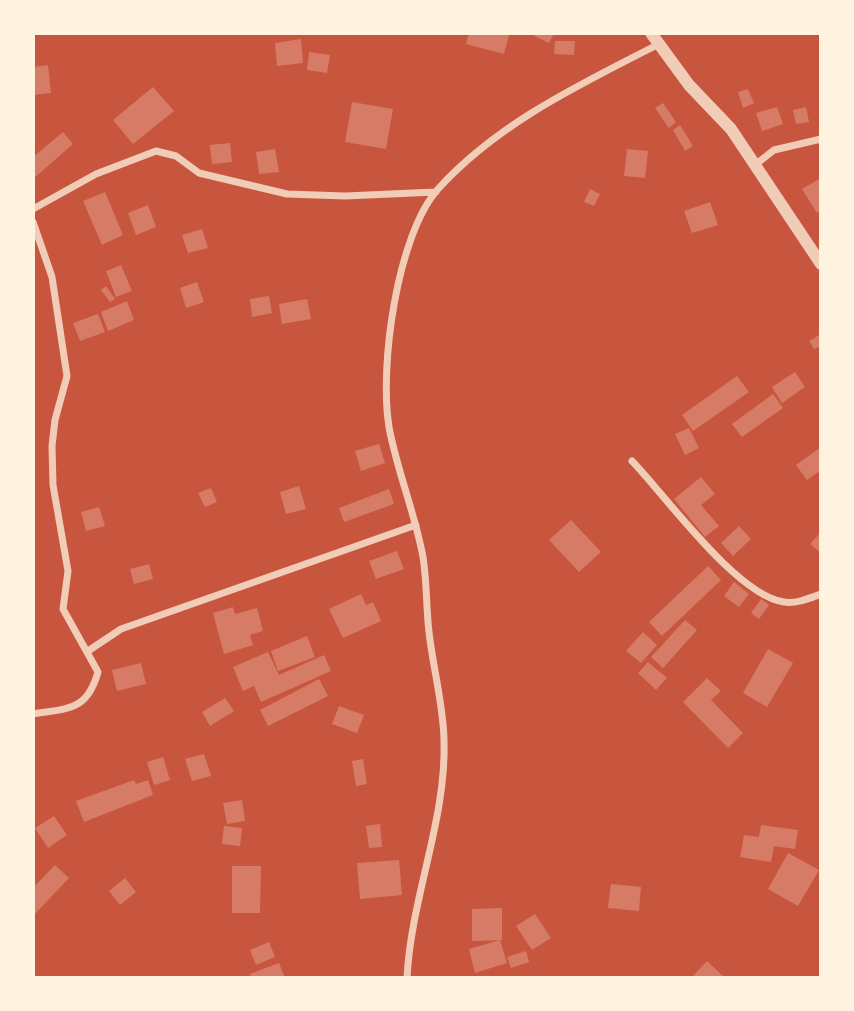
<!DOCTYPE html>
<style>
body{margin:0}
#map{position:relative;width:854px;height:1011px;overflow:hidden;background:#c8553d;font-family:Figtree,sans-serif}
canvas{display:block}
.frame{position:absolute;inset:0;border:35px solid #fff3e0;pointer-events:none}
</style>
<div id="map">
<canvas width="854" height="1011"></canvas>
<div class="frame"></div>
</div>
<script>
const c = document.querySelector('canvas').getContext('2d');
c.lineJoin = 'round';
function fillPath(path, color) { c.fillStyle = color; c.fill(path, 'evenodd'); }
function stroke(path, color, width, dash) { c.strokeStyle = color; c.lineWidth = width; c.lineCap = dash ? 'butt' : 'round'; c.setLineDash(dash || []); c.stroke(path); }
const building = new Path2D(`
 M469,33L509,35L504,54L466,44Z
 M529,33H549L553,35L549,43Z
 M301,39L303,63L277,66L275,43Z
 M555,41H575L574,55L554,54Z
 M309,52L330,55L327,73L307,70Z
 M48,65L51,93L33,95V67Z
 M153,87L174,111L133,144L113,120Z
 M748,89L754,103L743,108L738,92Z
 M352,102L393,109L386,149L345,142Z
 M663,103L676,122L669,128L655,108Z
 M777,107L783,124L762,131L756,113Z
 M806,107L809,122L796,124L793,110Z
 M680,125L693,146L685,151L673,130Z
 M63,132L73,144L33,179V157Z
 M230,143L232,162L212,164L210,145Z
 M275,149L279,172L259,174L256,152Z
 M627,149L648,151L645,178L624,176Z
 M821,178V210L817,213L802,189Z
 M590,189L600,194L594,206L584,202Z
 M105,192L123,235L102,245L83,201Z
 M710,202L718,225L692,233L684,211Z
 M148,205L156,227L136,235L128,213Z
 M202,229L208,248L188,253L182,235Z
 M121,265L132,291L116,297L106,271Z
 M197,282L204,302L186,308L180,288Z
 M106,286L115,299L110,302L101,290Z
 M269,296L272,313L252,317L250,299Z
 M307,299L311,319L282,324L279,304Z
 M127,301L134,320L108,331L101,312Z
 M98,314L105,332L80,341L73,323Z
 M821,334V346L814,349L809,341Z
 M795,372L805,387L782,403L772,387Z
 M737,376L749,392L693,431L682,415Z
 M773,394L783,408L742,437L732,424Z
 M689,428L699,448L685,455L675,434Z
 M379,444L385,463L361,471L355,451Z
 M821,447V470L807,480L796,465Z
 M701,477L715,494L701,505L719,526L705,537L674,499Z
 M299,486L306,509L286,514L280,492Z
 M211,488L217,502L205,507L198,493Z
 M389,489L394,504L344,522L339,508Z
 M99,507L105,526L86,531L81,512Z
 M571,520L601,552L579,572L549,540Z
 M739,526L751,539L733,556L721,543Z
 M821,532V553L810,544Z
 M397,551L404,569L376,579L369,561Z
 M149,564L153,579L134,584L130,569Z
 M708,566L721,580L662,636L649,622Z
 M734,582L749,594L739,607L724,596Z
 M361,594L366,605L373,602L381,621L343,638L329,609Z
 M761,599L769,605L759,619L751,613Z
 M233,607L235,614L257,608L263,631L250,635L253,645L224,654L213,613Z
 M685,620L697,630L663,668L651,657Z
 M643,632L657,645L641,663L626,651Z
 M307,636L315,657L278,671L271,651Z
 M768,649L793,663L767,707L743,693Z
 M268,652L279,675L324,655L331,671L261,702L254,686L243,691L233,667Z
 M648,662L667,678L656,690L638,673Z
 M141,663L146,684L117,691L112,670Z
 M707,678L721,691L711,700L743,733L728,748L683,702Z
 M319,679L328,696L268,726L260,710Z
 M225,698L234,711L210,726L202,712Z
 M339,706L364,715L357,733L332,724Z
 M204,754L211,776L192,781L185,759Z
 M163,757L170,780L154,785L147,762Z
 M363,759L367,784L356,786L352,761Z
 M134,780L136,784L148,780L153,795L84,822L76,801Z
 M242,800L245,821L227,824L223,803Z
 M54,816L67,835L48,848L35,828Z
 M380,824L382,847L369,848L366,826Z
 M761,825L798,830L795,849L774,846L771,862L740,857L744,835L759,837Z
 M224,826L242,828L240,846L222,844Z
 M788,853L819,870L798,906L768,889Z
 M399,860L402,895L360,899L357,863Z
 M55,865L69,878L33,916V888Z
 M232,866H261L260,913H232Z
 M125,878L136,892L120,905L109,891Z
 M611,884L641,887L639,911L608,908Z
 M502,908V940L472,941V909Z
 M535,914L551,938L532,950L516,926Z
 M500,940L507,963L475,973L469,949Z
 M269,942L275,957L256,965L250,950Z
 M526,951L529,962L511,968L507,957Z
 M707,961L725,978H691Z
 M279,963L285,978H251L250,974Z`);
const minor = new Path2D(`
 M755,165L774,150L821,139
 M33,209L96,174L156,151L176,156L199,173L287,194L345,196L436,192
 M33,222L52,277L67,376L55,420L52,446L53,485L68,571L63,609L98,672C87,711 69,708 33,714
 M632,461C665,495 737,596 784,602C796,604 810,598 821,594
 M88,651L121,629L416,525
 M407,978C411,897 447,819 444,739C443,703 433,668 429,632C426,607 427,582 423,557C415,513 397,471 389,427C379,367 397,235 438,189C498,123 579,85 657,45`);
const tertiary = new Path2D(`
 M651,33L689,85L731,129L821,264`);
fillPath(building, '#d67c66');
stroke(minor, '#f1ccb7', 7);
stroke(tertiary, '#f1ccb7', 12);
</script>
